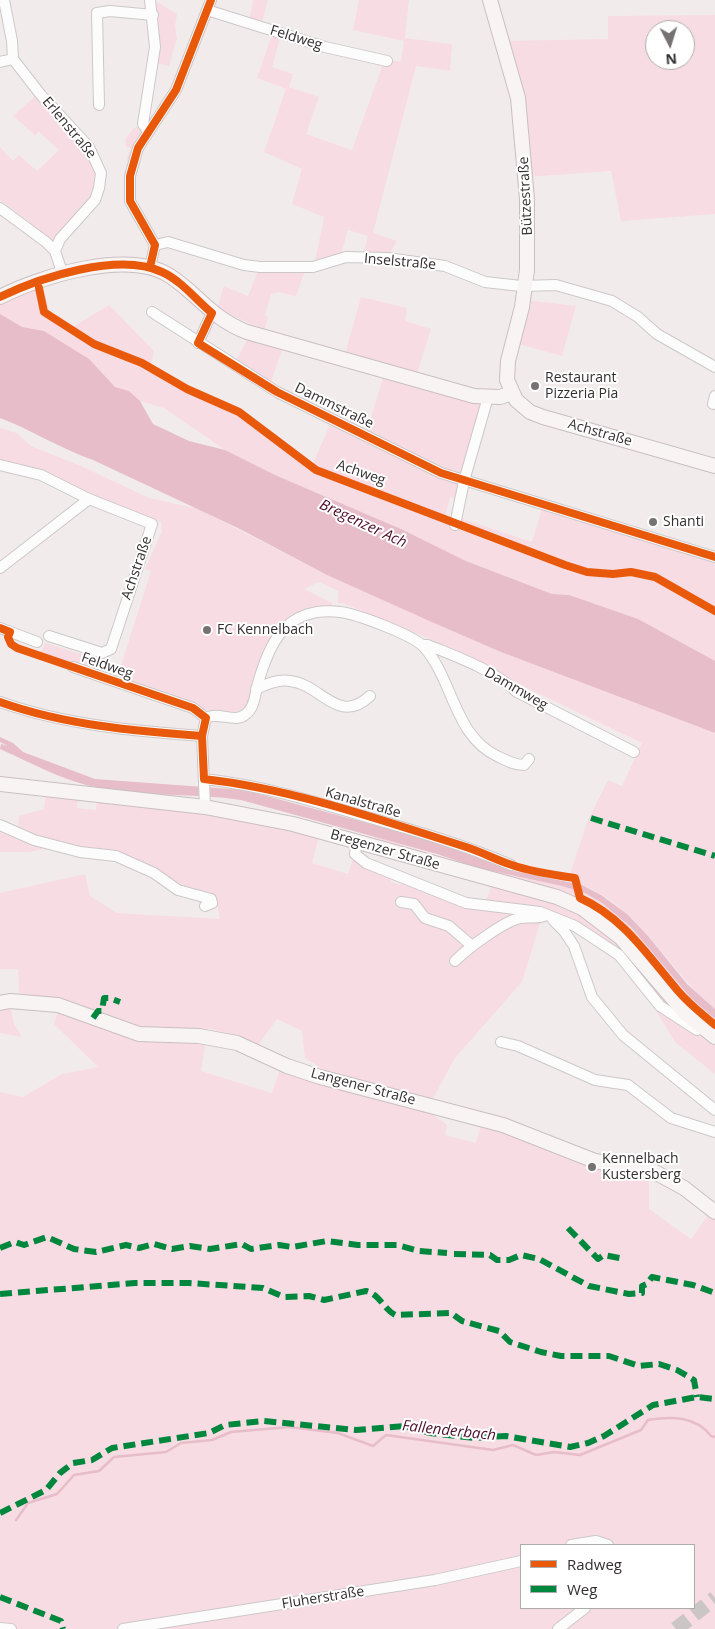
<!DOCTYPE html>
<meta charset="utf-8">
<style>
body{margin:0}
#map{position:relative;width:715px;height:1629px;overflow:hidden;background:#f2ebec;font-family:"Open Sans",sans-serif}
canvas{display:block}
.legend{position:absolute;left:520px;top:1544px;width:175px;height:65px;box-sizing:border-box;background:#fff;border:1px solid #adacac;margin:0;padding:6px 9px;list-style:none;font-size:15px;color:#332f30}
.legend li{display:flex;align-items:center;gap:10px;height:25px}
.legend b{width:25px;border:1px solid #adacac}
.north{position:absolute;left:645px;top:20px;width:50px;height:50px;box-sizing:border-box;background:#fff;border:1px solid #adacac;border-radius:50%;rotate:175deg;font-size:14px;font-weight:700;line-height:20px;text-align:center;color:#332f30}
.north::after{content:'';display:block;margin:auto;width:18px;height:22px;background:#767172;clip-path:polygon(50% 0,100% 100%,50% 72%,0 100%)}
</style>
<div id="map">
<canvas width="715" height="1629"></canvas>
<ul class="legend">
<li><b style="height:6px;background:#e8590c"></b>Radweg</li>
<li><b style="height:6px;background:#00873e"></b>Weg</li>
</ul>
<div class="north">N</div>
</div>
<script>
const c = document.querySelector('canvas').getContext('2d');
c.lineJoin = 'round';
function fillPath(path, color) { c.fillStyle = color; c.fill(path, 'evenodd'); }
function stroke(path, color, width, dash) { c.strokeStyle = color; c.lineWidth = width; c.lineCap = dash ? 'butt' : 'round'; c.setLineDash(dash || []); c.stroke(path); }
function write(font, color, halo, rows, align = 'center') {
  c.font = font + ' "Open Sans",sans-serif'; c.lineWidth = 4; c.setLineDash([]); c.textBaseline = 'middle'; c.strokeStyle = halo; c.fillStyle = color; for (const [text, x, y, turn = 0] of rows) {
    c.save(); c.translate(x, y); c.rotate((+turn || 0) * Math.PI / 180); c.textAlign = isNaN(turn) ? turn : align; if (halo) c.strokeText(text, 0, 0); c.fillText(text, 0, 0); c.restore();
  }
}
const green = new Path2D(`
 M253,0H268L261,26L249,22Z
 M359,0H409L405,38L452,44L450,71L416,66L373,233L397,241L388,257H362L368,236L348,230L340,257L314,266L324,217L292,204L302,169L264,152L286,89L257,78L273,32L281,35L272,67L293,74L289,87L319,97L306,134L352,150L384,61H401L404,41L353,30Z
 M157,2L177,14L175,26L177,38L169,66L156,63Z
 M715,15V214L621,221L611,171L526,177L503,41L608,39V16ZM655,30H685V60H655Z
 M39,93L96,162L99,188L60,241L49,240L30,227V222L0,200V147L13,161L19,155L37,171L59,150L39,132L35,135L13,116Z
 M141,125L145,130L129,167L127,158L131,148L126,147L125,139L134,128Z
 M258,271L290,273L305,271L296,296L278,292L271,294L265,315L268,317L265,330L217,309L224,286L248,296Z
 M42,284L50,312L61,317L71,328L109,305L154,351L151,366L186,390L246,416L312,466L332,420L366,434L385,371L345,354L361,297L407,308L405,321L431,329L415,380L488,397L464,481L457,483L459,500L450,497L445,517L455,521L457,517L532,542L543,505L715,557V661L569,595L552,594L466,561L401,529L275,475L225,450L164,408L140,401L129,391L115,387L44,331L21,327L0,314V296ZM313,467L396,497L444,519L335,480L318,472Z
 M525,300L576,306L562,356L515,343Z
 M249,336L283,347L271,382L235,363Z
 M0,428L17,433L31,446L81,466L149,498L199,509L327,575L501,652L715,733V1009C665,967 635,898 568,880L588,820L608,780L622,786L642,743L527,688L456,650L343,603H338V591L319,582L304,589L332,603V609L286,625L250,708L233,713L206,710L117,678L151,571L145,569L162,531L161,522L0,461Z
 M46,643L104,662L108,677L40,654Z
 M46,792L78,796L77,808L96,810L97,799L205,813L319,836L312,863L348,874L353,859L392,875L391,882L400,885L407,882L447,899L519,910L541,920L522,982L455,1058L431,1102L330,1074L305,1058L302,1031L277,1019L256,1048L238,1037L208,1028L201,1071L272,1093L281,1066L421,1106L447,1125L445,1135L476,1143L482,1123L588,1164L592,1170L611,1169L649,1176V1209L691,1239L715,1205V1629H0V1092L23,1097L62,1074L98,1067L54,1024L61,1002L19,993L18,969H0V893L85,874L90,896L117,913L220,919L216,898L180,888L156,872L62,845L29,852H0V825L18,828L19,816L44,809ZM521,1545H694V1608H521Z
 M374,836L478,868L562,886L585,893L602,903L631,927L690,997L715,1019V1033L692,1014L604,919L372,843Z
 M492,884L533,894L593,919L715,1042V1074L676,1043L644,992L640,976L575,925L485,904Z
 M10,1005L14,1024L22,1037L0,1033V1008Z`);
const water = new Path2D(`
 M0,314L22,327L44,331L89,359L115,387L129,391L140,401L153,424L189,441L225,450L275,475L401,529L466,561L552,594L569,595L638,619L715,661V733L501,652L434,623L327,575L238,528L93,460C61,449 32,430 0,418Z
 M0,737L13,743L23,752L95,779L244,790L434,841L509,870L582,885L601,895L627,914L648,936L687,984L715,1009V1019L690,997L631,927L602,903L585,893L562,886L478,868L437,854L241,800C194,793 146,797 100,788C65,782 32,763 0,749L1,744L8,746L0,742Z`);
const stream = new Path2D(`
 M16,1520L28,1503L57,1494L74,1475L99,1471L114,1457L166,1452L181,1443L212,1440L231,1432L289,1427L338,1433L373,1446L386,1435L493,1450L513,1445L536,1455L554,1452L580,1455L641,1430L648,1420C671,1416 696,1416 711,1436L715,1437`);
const highwayTunnel = new Path2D(`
 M676,1629L715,1598`);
const minor = new Path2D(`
 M4,0L12,41L13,59
 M207,10L325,47L387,61
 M13,59L41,95L89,147L101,173L99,188L95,200L60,239L55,251
 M0,62L13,59
 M99,105L97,13L110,11L153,15
 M148,131L143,124L155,47L150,0
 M0,208L46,242L55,251L63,275
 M155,245L168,242L244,265L260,267H313L346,257L387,258L445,266L485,282L521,286L556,285L612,301L638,317L657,334L715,367
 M150,267L155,245L130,201V176L138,148L176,90L211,0
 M152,312L277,392L441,473L715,557
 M198,343L212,313
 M713,404L715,396
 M0,465L41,475L89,499L152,524L111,649L102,653L49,636
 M455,525L464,481L488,397
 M0,568L89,499
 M0,628L37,642
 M422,645H428C459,658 492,669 517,692L634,752
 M73,667L193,708L206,718
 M256,689C267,684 278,679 290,681C321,684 338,726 370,696
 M0,702C64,725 135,731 202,736
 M204,779C260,785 313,801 367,817C416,831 465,845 511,865
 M205,807L202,736L206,718C219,711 235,724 246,714C254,708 255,696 257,687C269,642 286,606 340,612C357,614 413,635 424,647C454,681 454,737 499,757C507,761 515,765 524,765L529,759
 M0,825L34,840L80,852L116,856L154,873L178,890L211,899L212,903L205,906
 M357,842L355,854L366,863L466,903L540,912L575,926L619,955L660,1006L697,1030
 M401,902L414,904L425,918L449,926L471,945
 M553,920L564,931L574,946L592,997L623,1035L715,1110
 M455,961C467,949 504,921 520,918C530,916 537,920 546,915
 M501,1042L518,1046L595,1080L628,1085L671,1118L715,1132
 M571,1545L596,1541L608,1545
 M0,1628L11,1629
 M123,1629L435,1580L521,1561
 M558,1629L585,1608`);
const major = new Path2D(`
 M490,0L518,98L527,199V270L522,307L508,361L507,380L516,400L530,412L543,417L715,466
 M0,297C41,276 128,249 170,276C199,295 211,318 247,332L474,396L500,397L512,393
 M0,784L205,807L293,824L557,897L582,908L621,938L686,1014L715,1037
 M0,1003L10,1001L58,1005L139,1034L199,1036L237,1043L287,1066L320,1077L503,1125L595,1161L653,1171L684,1188L715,1212`);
const quiet = new Path2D(`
 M591,818L715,856
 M93,1018L98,1011H102L104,998H109L120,1002
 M568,1228L598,1259L604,1255L625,1259
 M0,1248L15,1242L24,1245L47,1237L74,1249L96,1252L126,1245L139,1248L154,1244L172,1249L190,1246L210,1249L242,1244L251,1249L279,1245L292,1247L327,1241L358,1245H397L419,1251L447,1253
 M454,1254L490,1255L497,1260H509L521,1255L539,1259L589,1286L629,1294L642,1293V1286L647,1284L652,1277L693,1285L715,1293
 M0,1294L135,1283H189L263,1288L284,1297L309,1296L324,1300L366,1291C379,1294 384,1309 395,1315L451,1313L462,1321L499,1331L510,1342L541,1352L561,1356H609L639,1366L659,1364L677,1370L694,1380L697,1397
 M0,1513L46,1490L60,1473L73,1463L92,1460L112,1448L209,1433L225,1425L264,1421L356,1430L405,1426L430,1433L474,1438L506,1436L570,1447L588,1443L604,1436L653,1405L697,1397L715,1399
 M0,1597L61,1621L63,1629`);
const cycleway = new Path2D(`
 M150,267L155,245L130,201V176L138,148L176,90L211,0
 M39,288L44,312L94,344L142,363L187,389L239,412L316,470L565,565L587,572L613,574L631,572L655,577L715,611
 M0,297C41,277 119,252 162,272C182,281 196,300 212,313L198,343L277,392L441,473L715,557
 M0,628L10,632L8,637L11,644L17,648L193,708L206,718L202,736L204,779C293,789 381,820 466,847C482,852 496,860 512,865C532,872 554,875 575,878L580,898C623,917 648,956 678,991C689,1004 702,1014 715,1025
 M0,702C64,725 135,731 202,736`);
const markers = [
 [535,386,5,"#767172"],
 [653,522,5,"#767172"],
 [207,630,5,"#767172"],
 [592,1167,5,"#767172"]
];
const streetNames = [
 ["Feldweg",296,38,17],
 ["Erlenstraße",69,128,50],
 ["Bützestraße",526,196,-93],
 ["Inselstraße",400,262,5],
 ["Dammstraße",334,406,26],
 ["Achstraße",600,433,16],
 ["Achweg",361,473,19],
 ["Achstraße",137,568,-71],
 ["Feldweg",107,666,19],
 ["Dammweg",516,689,30],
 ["Kanalstraße",363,803,16],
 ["Bregenzer Straße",385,850,16],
 ["Langener Straße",363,1087,15],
 ["Fluherstraße",323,1598,-9]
];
const poiNames = [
 ["Restaurant",545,378],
 ["Pizzeria Pia",545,394],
 ["Shanti",663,522],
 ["FC Kennelbach",217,630],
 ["Kennelbach",602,1159],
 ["Kustersberg",602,1175]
];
const waterNames = [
 ["Bregenzer Ach",363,524,25],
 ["Fallenderbach",449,1431,6]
];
fillPath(green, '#f8dce3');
fillPath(water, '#e6bdc8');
stroke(stream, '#e6bdc8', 2.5);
stroke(highwayTunnel, '#ccc5c6', 15, [15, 8]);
stroke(minor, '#ccc8c9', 12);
stroke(major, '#c9bfc2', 16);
stroke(minor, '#fdfcfc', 10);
stroke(major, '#f8f4f4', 14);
stroke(quiet, '#00873e', 6, [12, 6]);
stroke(cycleway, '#e8590c', 8);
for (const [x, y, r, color] of markers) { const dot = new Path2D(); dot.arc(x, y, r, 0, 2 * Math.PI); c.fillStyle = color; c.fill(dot); stroke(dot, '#fff', 2); }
write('14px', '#332f30', '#fff', streetNames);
write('14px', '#332f30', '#fff', poiNames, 'left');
write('italic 15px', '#4f0e29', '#fff', waterNames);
</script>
